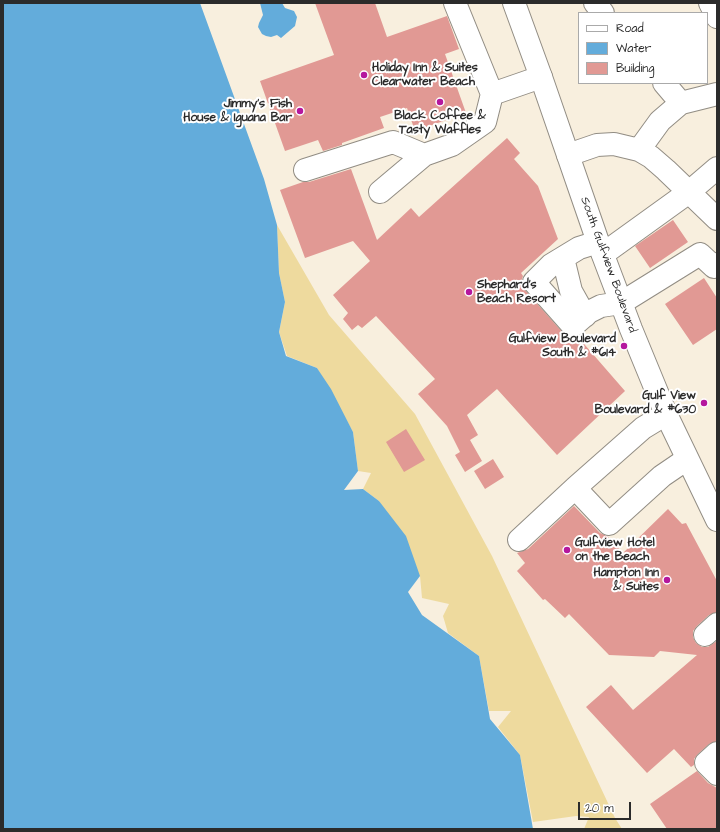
<!DOCTYPE html>
<html>
<head>
<meta charset="utf-8">
<style>
  body { margin:0 }
  #map { position:relative; width:720px; height:832px; overflow:hidden; background:#f8efde; font-family:"Architects Daughter",sans-serif }
  canvas { display:block }
  .frame { position:absolute; inset:0; border:4px solid #2b2b2b; pointer-events:none }
  .legend { position:absolute; left:578px; top:12px; width:130px; height:72px; box-sizing:border-box; background:#fff; border:1px solid #aaa; margin:0; padding:5px 7px; list-style:none; font-size:12px; color:#2b2b2b }
  .legend li { display:flex; align-items:center; gap:8px; height:20px }
  .legend b { width:20px; border:1px solid #aaa }
  .scale { position:absolute; left:578px; top:802px; width:53px; height:18px; box-sizing:border-box; border:2px solid #2b2b2b; border-top:0; padding-left:5px; font-size:12px; line-height:14px; white-space:nowrap; color:#2b2b2b; -webkit-text-stroke:3px #fff; paint-order:stroke }
</style>
</head>
<body>
<div id="map">
<canvas width="720" height="832"></canvas>
<div class="frame"></div>
<ul class="legend">
<li><b style="height:5px;background:#fff"></b>Road</li>
<li><b style="height:11px;background:#63acdb"></b>Water</li>
<li><b style="height:11px;background:#e19994"></b>Building</li>
</ul>
<div class="scale">20 m</div>
</div>
<script>
const c = document.querySelector('canvas').getContext('2d');
c.lineJoin = 'round';
function fillPath(path, color) { c.fillStyle = color; c.fill(path, 'evenodd'); }
const poly = rows => new Path2D(rows.map(r => 'M' + r).join(''));
function stroke(path, color, width, dash) { c.strokeStyle = color; c.lineWidth = width; c.lineCap = dash ? 'butt' : 'round'; c.setLineDash(dash || []); c.stroke(path); }
function label(font, color, halo, rows, align = 'center') {
  c.font = font + ' "Architects Daughter",sans-serif'; c.lineWidth = 4; c.setLineDash([]); c.textBaseline = 'middle'; c.strokeStyle = halo; c.fillStyle = color; for (const [text, x, y, turn = 0] of rows) {
    c.save(); c.translate(x, y); c.rotate((+turn || 0) * Math.PI / 180); c.textAlign = isNaN(turn) ? turn : align; if (halo) c.strokeText(text, 0, 0); c.fillText(text, 0, 0); c.restore();
  }
}
const sand = poly([
  [277,225,329,315,415,414,492,556,615,818,622,829,584,829,589,817,576,816,533,822,520,755,498,727,511,711,489,711,479,656,448,633,443,616,449,604,422,598,420,576,379,501,363,489,371,473,358,471,353,432,317,368,287,356,279,332,285,302,279,273]
]);
const water = poly([
  [3,3,200,3,264,179,277,225,279,273,285,302,279,332,286,356,317,368,331,389,353,432,358,471,344,490,363,489,379,501,406,536,420,576,408,592,422,615,479,656,490,719,520,755,533,829,3,829],
  [260,3,282,3,285,8,294,11,297,17,295,26,281,38,277,35,271,37,266,36,262,34,258,27,259,23,263,15]
]);
const building = poly([
  [315,3,375,3,387,37,447,16,459,49,445,54,466,113,415,131,407,108,380,117,384,128,342,143,342,145,323,151,318,140,285,151,260,81,334,55],
  [507,138,520,153,514,159,538,186,558,239,521,273,523,276,522,279,522,285,525,290,564,334,569,338,578,337,625,391,557,455,497,389,467,415,478,435,470,440,482,461,465,472,455,455,460,452,447,426,418,394,435,379,376,316,362,328,358,325,352,330,343,319,348,313,333,295,370,261,353,241,305,258,280,190,303,182,309,182,351,169,377,240,411,208,419,217],
  [673,220,688,242,650,268,635,246],
  [704,278,717,298,717,329,693,345,665,304],
  [406,429,425,460,404,472,386,442],
  [493,459,504,477,485,489,474,471],
  [574,506,600,533,607,536,623,553,668,509,682,524,686,523,717,581,717,612,709,615,697,626,693,631,693,637,696,643,702,647,708,647,717,641,717,741,709,744,698,754,694,759,694,765,691,767,674,749,647,773,586,707,611,685,633,710,697,655,660,651,654,657,609,655,569,614,565,618,545,599,543,600,517,571,525,563,517,553,528,549],
  [697,771,708,783,717,788,717,829,667,829,650,804]
]);
const minor = poly([
  [595,3,603,13],
  [710,3,717,17],
  [664,83,681,103],
  [492,94,541,77],
  [639,150,660,121,681,103,717,94],
  [568,155,597,145,614,144,639,150,651,157,666,170,717,219],
  [305,170,393,142,424,155],
  [380,192,424,155,452,145,485,122,492,94,455,3],
  [598,242,579,248,551,265,534,282,573,326,589,312,601,306,621,303,700,254,714,267,717,264],
  [603,254,689,192,717,168],
  [563,258,571,291,585,316],
  [666,414,643,428,575,488,609,524,662,476,687,459],
  [519,540,575,488],
  [705,635,717,624],
  [717,753,706,763,717,774]
]);
const major = poly([
  [514,3,541,77,598,242,631,329,666,414,717,520]
]);
const markers = [
  [364,75,4,"#b5179e"],
  [440,102,4,"#b5179e"],
  [300,111,4,"#b5179e"],
  [469,292,4,"#b5179e"],
  [624,346,4,"#b5179e"],
  [704,403,4,"#b5179e"],
  [567,550,4,"#b5179e"],
  [667,580,4,"#b5179e"]
];
const poiNames = [
  ["Holiday Inn & Suites",372,68,"left"],
  ["Clearwater Beach",372,82,"left"],
  ["Jimmy's Fish",292,104],
  ["House & Iguana Bar",292,118],
  ["Black Coffee &",440,116,"center"],
  ["Tasty Waffles",440,130,"center"],
  ["Shephard's",477,285,"left"],
  ["Beach Resort",477,299,"left"],
  ["Gulfview Boulevard",616,339],
  ["South & #614",616,353],
  ["Gulf View",696,396],
  ["Boulevard & #630",696,410],
  ["Gulfview Hotel",575,543,"left"],
  ["on the Beach",575,557,"left"],
  ["Hampton Inn",659,573],
  ["& Suites",659,587]
];
const streetNames = [
  ["South Gulfview Boulevard",608,265,70]
];
fillPath(sand, '#eeda9e');
fillPath(water, '#63acdb');
fillPath(building, '#e19994');
stroke(minor, '#928d84', 24);
stroke(major, '#928d84', 24);
stroke(minor, '#fff', 22);
stroke(major, '#fff', 22);
for (const [x, y, r, color] of markers) { const dot = new Path2D(); dot.arc(x, y, r, 0, 2 * Math.PI); c.fillStyle = color; c.fill(dot); stroke(dot, '#fff', 1.5); }
label('bold 12px', '#2b2b2b', '#fff', poiNames, 'right');
label('12px', '#2b2b2b', '#fff', streetNames);
</script>
</body>
</html>
